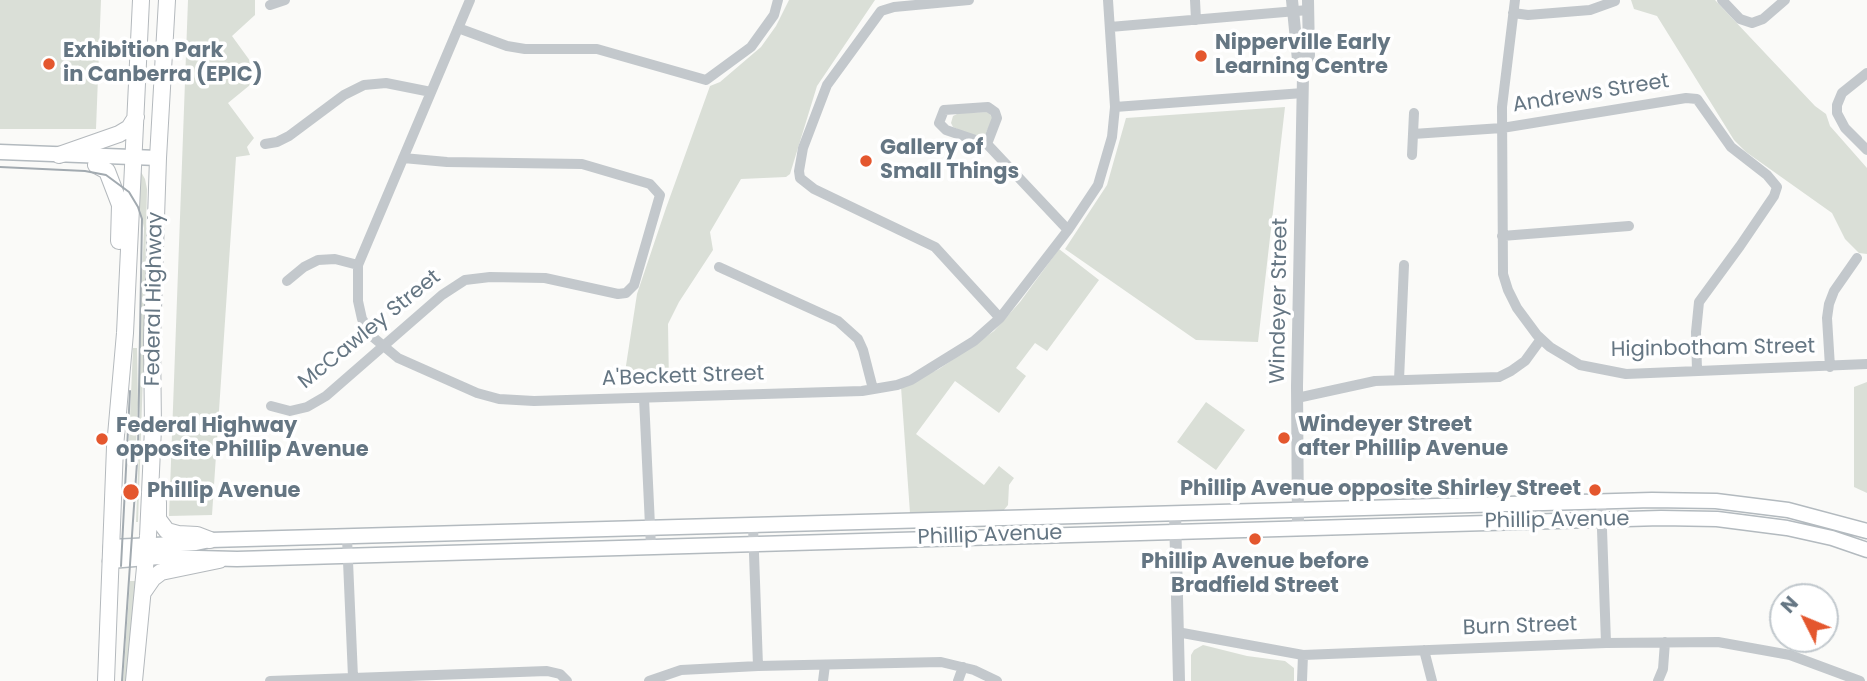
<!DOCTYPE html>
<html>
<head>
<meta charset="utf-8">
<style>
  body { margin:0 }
  #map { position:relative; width:1867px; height:681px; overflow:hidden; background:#fafaf8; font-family:Poppins,sans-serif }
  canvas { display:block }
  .north { position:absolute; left:1769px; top:583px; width:70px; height:70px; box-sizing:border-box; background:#fff; border:2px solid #c1c8cd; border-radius:50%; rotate:313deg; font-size:19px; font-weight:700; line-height:28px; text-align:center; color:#657683 }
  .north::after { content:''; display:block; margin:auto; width:24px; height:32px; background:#e4572e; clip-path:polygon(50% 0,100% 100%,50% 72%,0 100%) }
</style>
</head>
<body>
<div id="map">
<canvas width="1867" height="681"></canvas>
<div class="north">N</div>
</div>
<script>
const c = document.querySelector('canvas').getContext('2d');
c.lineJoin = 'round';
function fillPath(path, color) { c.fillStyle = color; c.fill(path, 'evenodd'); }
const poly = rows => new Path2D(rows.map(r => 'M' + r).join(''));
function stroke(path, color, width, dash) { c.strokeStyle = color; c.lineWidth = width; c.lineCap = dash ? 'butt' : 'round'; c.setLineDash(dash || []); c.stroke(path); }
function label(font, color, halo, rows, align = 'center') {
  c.font = font + ' Poppins,sans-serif'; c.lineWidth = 7; c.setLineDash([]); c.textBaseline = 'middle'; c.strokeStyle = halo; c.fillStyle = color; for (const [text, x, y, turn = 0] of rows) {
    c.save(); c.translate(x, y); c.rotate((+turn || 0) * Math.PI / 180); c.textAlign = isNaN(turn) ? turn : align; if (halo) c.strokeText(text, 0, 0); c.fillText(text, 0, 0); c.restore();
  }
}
const green = poly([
  [0,0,101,0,96,129,0,129],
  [188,0,255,0,255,15,232,36,261,76,228,103,254,138,247,147,250,155,236,157,212,515,169,516],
  [789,0,875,0,817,86,790,174,786,177,741,179,710,232,713,250,679,302,668,324,669,384,623,385,637,294,666,208,710,86,720,82,761,47,776,26],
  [1631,0,1715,0,1815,106,1826,114,1830,126,1867,168,1867,254,1859,253,1845,239,1832,213,1746,152,1734,140,1657,16,1634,9],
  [1285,107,1258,342,1196,340,1065,249,1107,185,1126,118],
  [988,112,993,118,985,135,979,139,953,127,951,123,953,116,959,113],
  [141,172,145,179,147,189,145,274,147,358,143,375,138,522,136,522,140,421,140,331,144,228,139,205],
  [1059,249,1099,280,1047,351,1035,343,1016,368,1026,376,999,413,955,381,916,434,984,485,999,466,1014,478,1009,485,1008,505,1003,511,910,513,901,387,939,369,994,331,1020,302],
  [133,348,137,348,138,404,135,464,128,464],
  [1867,382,1867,493,1854,487,1854,387],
  [1206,402,1245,430,1216,470,1177,442],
  [130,581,135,581,137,590,128,681,123,681],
  [1203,645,1247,656,1285,661,1294,668,1294,681,1191,681,1191,655,1194,650]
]);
const minor = poly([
  [470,0,358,265,358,301,362,319,374,338,398,358,477,393,499,399,534,401,862,391,897,385,911,380,974,341,1000,318,1068,230,1098,185,1112,137,1115,107,1108,0],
  [969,0,894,7,881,11,827,85,803,148,799,171,800,178,814,189,935,247,1000,318],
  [1195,0,1196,20],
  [1515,0,1502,107,1503,274,1508,290,1517,308,1537,335,1550,347,1580,365,1626,374,1867,364],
  [1722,0,1740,19,1752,23,1763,19,1785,0],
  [270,5,285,0],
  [1513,13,1528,15,1590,10,1615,1],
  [1110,27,1308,10],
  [458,28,507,46,525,49,597,49,706,80,751,47,774,15,778,0],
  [1867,73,1842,93,1837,105,1837,113,1845,128,1867,150],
  [1115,107,1303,93],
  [1413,134,1502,128,1686,98,1697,99,1731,147,1767,175,1777,187,1774,196,1740,246,1699,302,1696,332,1697,371],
  [265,144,277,142,289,136,344,95,364,85,386,83,431,92],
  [987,144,997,118,995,112,988,107,944,110,939,123,946,130,987,144,1068,230],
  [1412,155,1414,113],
  [1502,236,1629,226],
  [719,267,838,321,858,339,863,350,873,389],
  [287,281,304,267,318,260,335,259,358,265],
  [1830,367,1827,318,1829,304,1834,291,1857,258],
  [1399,380,1404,265],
  [644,398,651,547],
  [1297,398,1375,381,1499,377,1511,371,1525,361,1541,339],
  [271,406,290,411,307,407,326,396,442,295,465,280,490,277,545,278,618,294,626,293,634,285,660,195,650,184,582,164,447,162,403,158],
  [1601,501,1606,643],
  [753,526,758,666],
  [347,538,353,677],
  [1177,632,1303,655,1606,643,1718,642,1790,655,1860,681],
  [1424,650,1432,681],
  [270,681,547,671,560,674,567,681],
  [649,681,681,670,758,666,941,662,974,670,997,681],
  [823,681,825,665],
  [958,681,963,667],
  [1302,681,1303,655],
  [1658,681,1663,669,1665,642]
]);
const tertiary = poly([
  [1292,0,1298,60,1303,75],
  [1175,513,1179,681],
  [1298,528,1297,386,1303,76,1309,55,1308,0]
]);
const secondary = poly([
  [0,152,158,158],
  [111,547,196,543,210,540,1652,500,1716,501,1788,510,1867,531],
  [110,561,159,557,237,559,1661,518,1717,519,1787,528,1832,538,1867,550]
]);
const trunk = poly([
  [59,155,119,134,129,128,136,117],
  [96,165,107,171,120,205,119,241],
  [158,502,158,519,167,531,178,534,197,535,210,540],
  [144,591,153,578,161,572,219,560],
  [106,681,115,447,125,333,141,0],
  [134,681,148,536,153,428,152,339,158,158,167,0]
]);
const tram = poly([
  [0,167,85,171,106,175,129,192,138,207,142,219,138,448,122,681],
  [121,566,130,391]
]);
const markers = [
  [1201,56,7,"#e4572e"],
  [49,64,7,"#e4572e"],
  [866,161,7,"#e4572e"],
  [1284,438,7,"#e4572e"],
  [102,439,7,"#e4572e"],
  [1595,490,7,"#e4572e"],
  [131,492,9,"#e4572e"],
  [1255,539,7,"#e4572e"]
];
const poiNames = [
  ["Nipperville Early",1215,44],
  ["Learning Centre",1215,68],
  ["Exhibition Park",63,52],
  ["in Canberra (EPIC)",63,76],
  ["Gallery of",880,149],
  ["Small Things",880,173],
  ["Windeyer Street",1298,426],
  ["after Phillip Avenue",1298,450],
  ["Federal Highway",116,427],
  ["opposite Phillip Avenue",116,451],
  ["Phillip Avenue opposite Shirley Street",1581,490,"right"],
  ["Phillip Avenue",147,492],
  ["Phillip Avenue before",1255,563,"center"],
  ["Bradfield Street",1255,587,"center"]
];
const streetNames = [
  ["Andrews Street",1591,94,-9],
  ["Federal Highway",155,299,-89],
  ["Windeyer Street",1280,301,-89],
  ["McCawley Street",370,330,-39],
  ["Higinbotham Street",1713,349,-1],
  ["A'Beckett Street",683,377,-2],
  ["Phillip Avenue",1557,521,-1],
  ["Phillip Avenue",990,536,-2],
  ["Burn Street",1520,627,-2]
];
fillPath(green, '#dadfd7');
stroke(secondary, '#b3babf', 17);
stroke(trunk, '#b4b9bd', 18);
stroke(minor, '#c3c8cc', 10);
stroke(tertiary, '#c3c8cc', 12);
stroke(secondary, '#fff', 14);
stroke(trunk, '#fff', 16);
stroke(tram, '#a2aab0', 2);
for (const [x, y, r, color] of markers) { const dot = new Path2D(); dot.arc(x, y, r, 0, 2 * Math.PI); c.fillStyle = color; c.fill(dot); stroke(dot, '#fff', 2.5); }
label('bold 21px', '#657683', '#fff', poiNames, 'left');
label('21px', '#657683', '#fff', streetNames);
</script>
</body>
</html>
